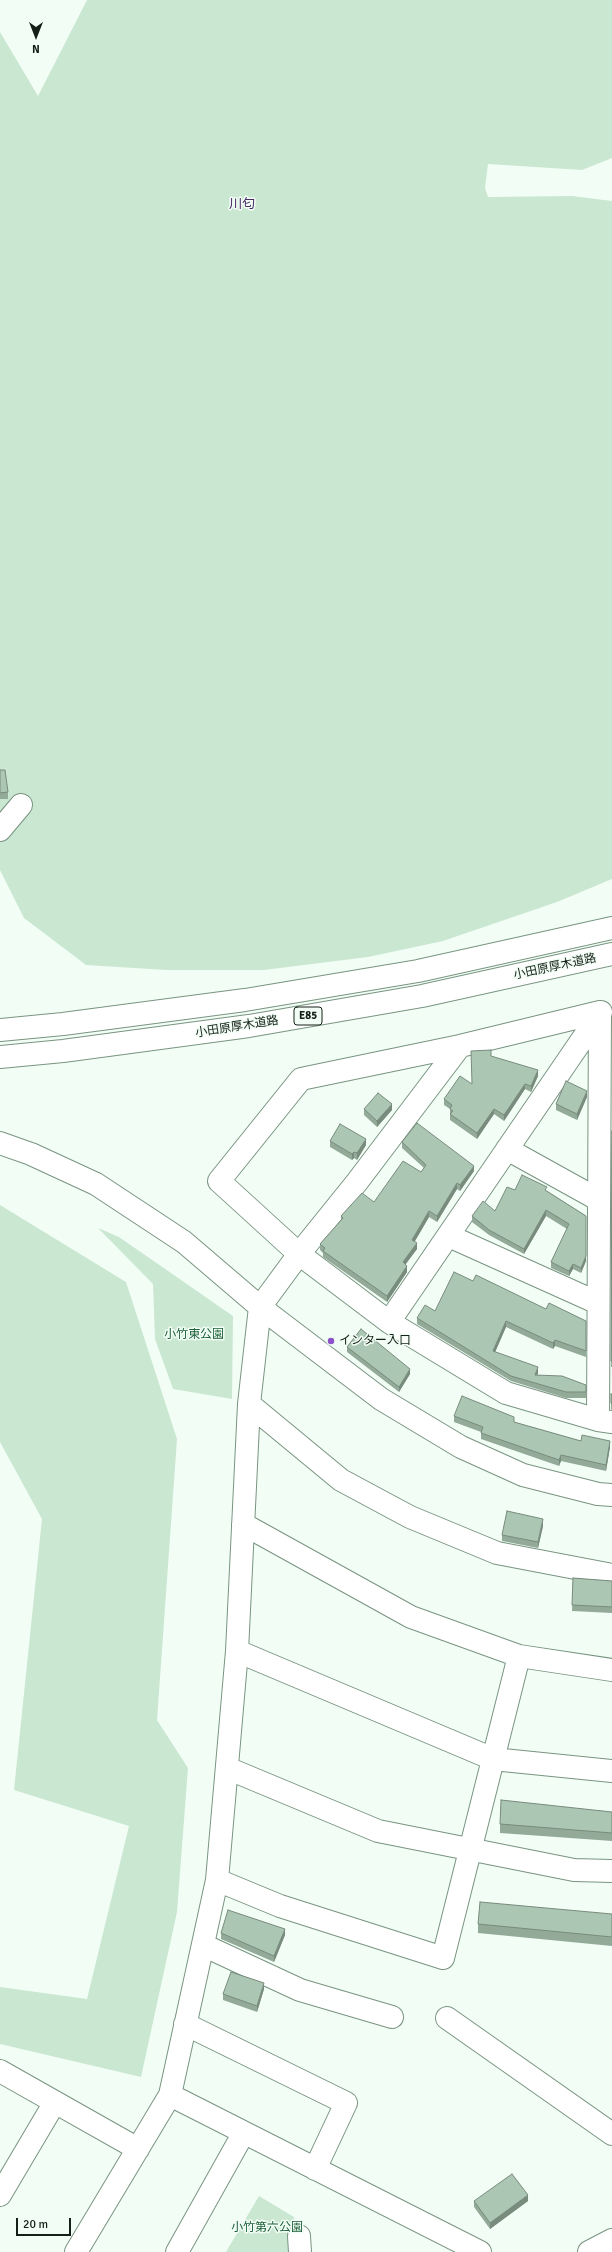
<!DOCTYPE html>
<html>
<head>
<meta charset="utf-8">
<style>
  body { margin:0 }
  #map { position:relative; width:612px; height:2252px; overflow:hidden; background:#f2fef5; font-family:Signika,sans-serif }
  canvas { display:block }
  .north { position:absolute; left:16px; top:16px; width:40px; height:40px; -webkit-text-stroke:3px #f2fef5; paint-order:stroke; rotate:180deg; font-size:11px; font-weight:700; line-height:16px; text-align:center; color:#141f17 }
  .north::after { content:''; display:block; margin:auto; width:14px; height:18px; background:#141f17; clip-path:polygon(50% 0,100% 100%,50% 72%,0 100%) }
  .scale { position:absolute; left:16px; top:2218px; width:55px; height:18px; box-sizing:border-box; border:2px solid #141f17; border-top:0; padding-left:5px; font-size:12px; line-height:14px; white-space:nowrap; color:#141f17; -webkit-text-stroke:3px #f2fef5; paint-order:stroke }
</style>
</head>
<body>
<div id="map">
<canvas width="612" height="2252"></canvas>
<div class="north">N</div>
<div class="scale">20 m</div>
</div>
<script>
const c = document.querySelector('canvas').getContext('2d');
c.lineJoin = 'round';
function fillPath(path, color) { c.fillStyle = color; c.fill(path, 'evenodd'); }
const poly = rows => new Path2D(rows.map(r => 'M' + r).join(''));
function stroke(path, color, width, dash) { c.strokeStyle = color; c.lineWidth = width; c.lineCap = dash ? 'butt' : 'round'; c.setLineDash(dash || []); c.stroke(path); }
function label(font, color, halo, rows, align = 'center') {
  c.font = font + ' Signika,"Noto Sans JP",sans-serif'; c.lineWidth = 3; c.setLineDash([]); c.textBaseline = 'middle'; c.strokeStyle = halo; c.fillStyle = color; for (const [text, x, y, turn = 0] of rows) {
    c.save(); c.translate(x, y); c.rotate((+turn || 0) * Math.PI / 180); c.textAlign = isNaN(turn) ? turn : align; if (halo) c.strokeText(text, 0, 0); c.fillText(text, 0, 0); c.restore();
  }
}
const green = poly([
  [87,0,612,0,612,158,582,170,488,164,485,188,488,197,572,196,612,201,612,879,557,902,443,941,368,957,264,970,166,970,86,965,24,918,0,870,0,32,38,96],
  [0,1205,126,1282,177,1439,157,1720,188,1768,177,1912,141,2077,0,2044,0,1987,87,1999,129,1826,14,1790,42,1519,0,1442],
  [98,1228,119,1237,233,1316,232,1399,173,1389,155,1339,153,1284],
  [259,2196,294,2217,294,2252,226,2252]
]);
const minor = poly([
  [0,830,21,805],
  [460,1046,357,1182,299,1254,219,1181,301,1079,460,1046,600,1012,598,1420],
  [0,1143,31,1154,96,1184,184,1242,260,1307,381,1399,461,1447,523,1475,598,1494,612,1495],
  [507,1149,599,1200],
  [449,1236,598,1303],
  [389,1322,601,1012],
  [249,1404,341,1480,410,1517,497,1553,612,1575],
  [243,1524,411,1617,519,1656,612,1670],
  [237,1651,493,1759,612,1771],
  [227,1768,378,1831,574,1870,612,1871],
  [217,1880,280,1906,443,1958,519,1656],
  [203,1945,300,1990,392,2017],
  [447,2018,612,2134],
  [185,2024,346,2103,315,2169],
  [0,2071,138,2149],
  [170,2095,480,2252],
  [0,2195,55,2102],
  [299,2236,300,2252],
  [76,2252,170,2095,217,1880,237,1651,249,1404,260,1307,299,1254,389,1322,506,1393,598,1420,612,1422],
  [177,2252,243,2134],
  [589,2252,612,2240]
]);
const highway = poly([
  [0,1030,63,1024,245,1000,418,971,612,928],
  [0,1057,63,1051,249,1026,422,996,612,954]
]);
const wall = poly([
  [0,770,8,792,8,799,0,799],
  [491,1056,538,1076,531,1092,525,1089,504,1121,494,1114,477,1139,450,1120,450,1109,444,1105,444,1099,472,1084],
  [587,1097,577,1120,556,1110,556,1104],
  [364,1109,392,1110,377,1127,364,1115],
  [612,1131,612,1367,611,1367],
  [330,1141,366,1145,357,1160,354,1158,352,1160,330,1147],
  [402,1142,474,1171,460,1191,457,1189,437,1222,429,1217,415,1241,417,1249,405,1264,407,1272,387,1302,323,1257,323,1253,320,1250,320,1244,341,1220,341,1216,374,1202,421,1172,424,1168,402,1148],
  [515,1190,547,1191,586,1216,586,1261,581,1273,573,1269,569,1276,551,1268,551,1262,567,1229,546,1216,524,1254,489,1235,472,1222,472,1216,495,1211],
  [473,1281,546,1309,586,1321,586,1357,555,1346,553,1349,506,1327,495,1352,538,1373,537,1375,586,1385,586,1398,566,1398,511,1381,417,1324,417,1318,435,1311],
  [347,1347,410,1374,399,1392,347,1352],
  [611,1394,612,1394,612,1410,611,1409],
  [454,1416,514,1422,581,1441,610,1447,606,1471,561,1461,559,1466,481,1439,481,1432,454,1422],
  [543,1526,538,1548,502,1541,502,1535],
  [573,1578,612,1581,612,1613,572,1611],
  [612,1812,612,1841,500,1833,500,1824],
  [612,1914,612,1946,478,1933,478,1924],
  [221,1933,285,1935,274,1962,221,1939],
  [264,1989,257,2012,223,2000,223,1994],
  [474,2201,528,2201,490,2229,474,2207]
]);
const shadedWall = poly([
  [538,1070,538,1076,531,1092,531,1086],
  [525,1084,525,1089,504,1121,504,1115],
  [587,1091,587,1097,577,1120,577,1114],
  [392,1104,392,1110,377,1127,377,1121],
  [494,1109,494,1114,477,1139,477,1133],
  [366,1139,366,1145,357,1160,357,1153],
  [354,1152,354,1158,352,1160,352,1154],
  [474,1166,474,1171,460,1191,460,1185],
  [457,1183,457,1189,437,1222,437,1216],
  [546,1210,546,1216,524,1254,524,1249],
  [429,1211,429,1217,412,1246,412,1240],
  [586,1216,586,1261,581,1273,581,1268],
  [417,1243,417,1249,403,1268,403,1262],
  [573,1264,573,1269,569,1276,569,1271],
  [407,1266,407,1272,387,1302,387,1296],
  [506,1321,506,1327,493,1357,493,1351],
  [555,1340,555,1346,553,1349,553,1343],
  [538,1367,538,1373,535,1381,535,1375],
  [410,1369,410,1374,399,1392,399,1387],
  [610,1441,610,1447,606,1471,606,1465],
  [561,1455,561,1461,559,1466,559,1460],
  [543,1519,543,1526,538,1548,538,1542],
  [285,1929,285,1935,274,1962,274,1956],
  [264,1983,264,1989,257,2012,257,2006],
  [528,2195,528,2201,490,2229,490,2223]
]);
const building = poly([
  [0,770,5,770,8,792,0,793,0,770],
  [491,1050,491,1056,538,1070,531,1086,525,1084,504,1115,494,1109,477,1133,450,1114,453,1111,450,1109,452,1105,444,1099,460,1076,472,1084,471,1051,491,1050],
  [566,1081,587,1091,577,1114,556,1104,566,1081],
  [378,1093,392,1104,377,1121,364,1109,378,1093],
  [417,1123,474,1166,460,1185,457,1183,437,1216,429,1211,412,1240,417,1243,403,1262,407,1266,387,1296,323,1251,325,1248,320,1244,343,1218,341,1216,362,1193,374,1202,403,1161,421,1172,426,1165,402,1142,417,1123],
  [340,1124,366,1139,357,1153,354,1152,352,1154,330,1141,340,1124],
  [612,1131,612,1361,611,1361,612,1131],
  [522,1175,547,1187,545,1190,586,1216,586,1256,581,1268,573,1264,569,1271,551,1262,569,1224,546,1210,524,1249,489,1230,472,1216,483,1201,495,1211,507,1187,515,1190,522,1175],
  [454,1272,473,1281,476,1275,546,1309,549,1303,586,1321,586,1351,555,1340,553,1343,506,1321,493,1351,538,1367,535,1375,562,1376,586,1385,586,1392,566,1392,511,1376,417,1318,425,1305,435,1311,454,1272],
  [361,1329,410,1369,399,1387,347,1347,361,1329],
  [611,1394,612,1394,612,1404,611,1403,611,1394],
  [462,1396,514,1417,514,1422,581,1441,582,1435,610,1441,606,1465,561,1455,559,1460,481,1433,483,1427,454,1416,462,1396],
  [507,1511,543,1519,538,1542,502,1535,507,1511],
  [573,1578,612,1581,612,1607,572,1605,573,1578],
  [501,1800,612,1812,612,1833,500,1824,501,1800],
  [480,1902,612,1914,612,1937,478,1924,480,1902],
  [228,1910,285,1929,274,1956,221,1933,228,1910],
  [231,1972,264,1983,257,2006,223,1994,231,1972],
  [512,2174,528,2195,490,2223,474,2201,512,2174]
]);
const markers = [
  [331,1341,4,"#8c51c8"]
];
const shields = [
  [308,1016,28]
];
const shieldNames = [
  ["E85",308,1016]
];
const streetNames = [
  ["小田原厚木道路",555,967,-12],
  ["小田原厚木道路",237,1027,-9]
];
const parkNames = [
  ["小竹東公園",194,1335],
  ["小竹第六公園",267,2228]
];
const poiNames = [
  ["インター入口",339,1341]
];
const neighbourhoodNames = [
  ["川匂",242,205]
];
fillPath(green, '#cae7d2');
stroke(minor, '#799481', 24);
stroke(highway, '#799481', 24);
stroke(minor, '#fff', 22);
stroke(highway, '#fff', 22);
fillPath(wall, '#93aa99');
fillPath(shadedWall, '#788b7d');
fillPath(building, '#abc6b2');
stroke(building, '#788b7d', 1);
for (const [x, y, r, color] of markers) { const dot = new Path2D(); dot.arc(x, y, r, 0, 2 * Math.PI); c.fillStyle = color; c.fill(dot); stroke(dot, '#f2fef5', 1.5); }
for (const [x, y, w] of shields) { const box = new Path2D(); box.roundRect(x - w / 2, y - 9, w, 18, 3); c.fillStyle = '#f2fef5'; c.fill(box); stroke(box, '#141f17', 1); }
label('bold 11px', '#141f17', null, shieldNames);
label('12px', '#141f17', '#f2fef5', streetNames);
label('12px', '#1d6039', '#f2fef5', parkNames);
label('12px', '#141f17', '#f2fef5', poiNames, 'left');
label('13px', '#482c66', '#f2fef5', neighbourhoodNames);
</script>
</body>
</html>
